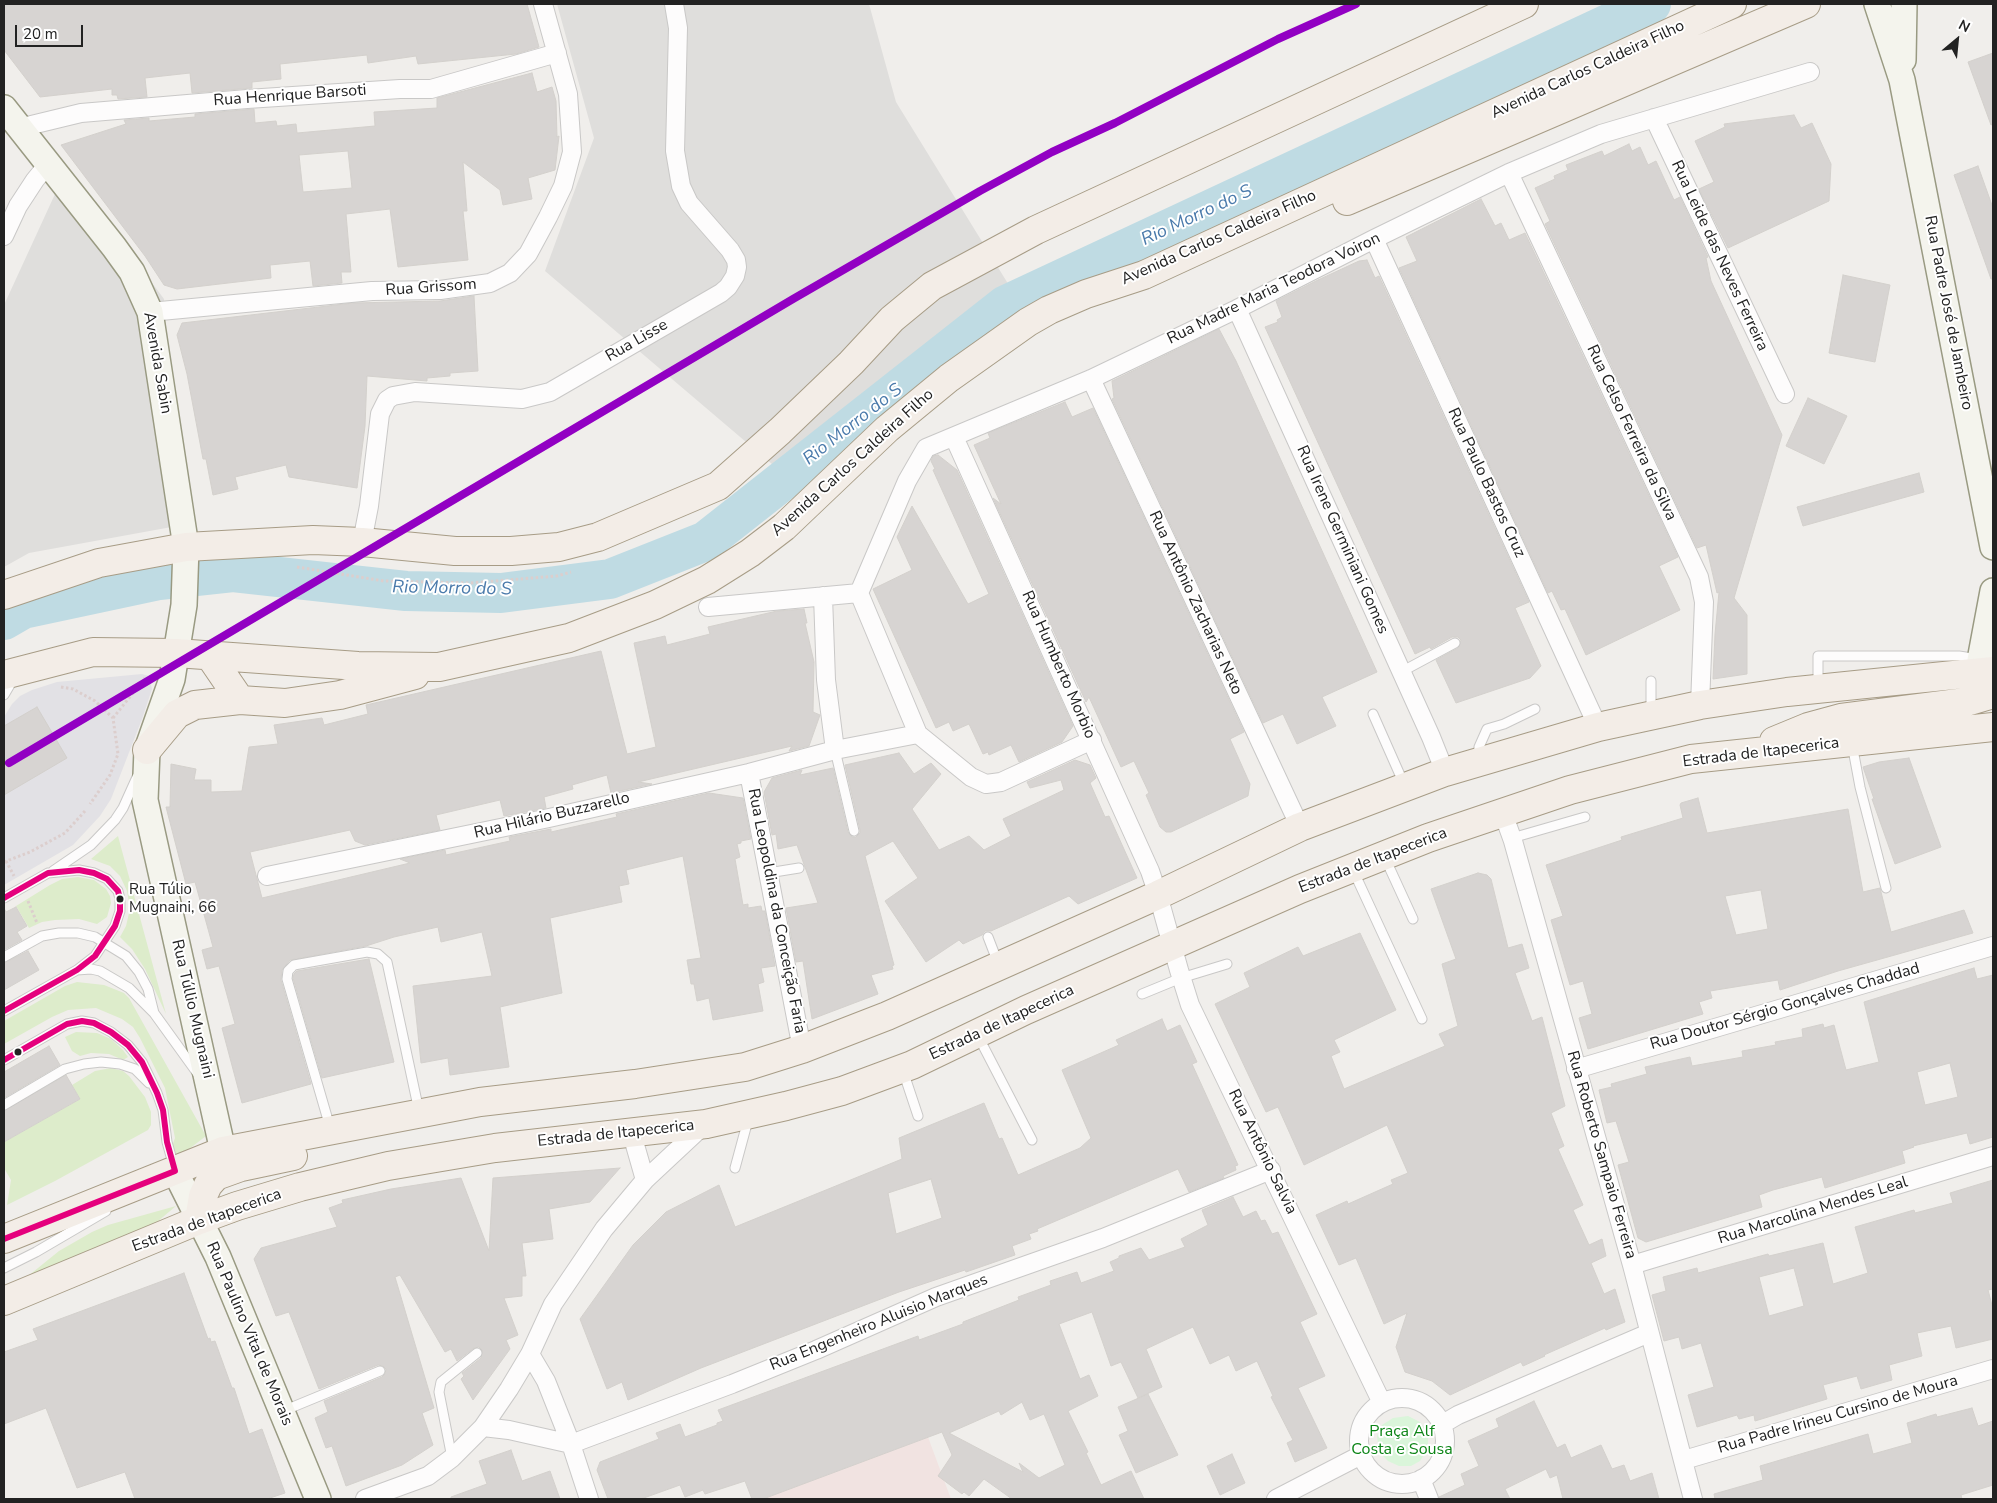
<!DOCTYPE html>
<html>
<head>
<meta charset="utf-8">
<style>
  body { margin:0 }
  #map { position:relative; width:1997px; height:1503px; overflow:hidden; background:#f0eeeb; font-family:"Nunito Sans",sans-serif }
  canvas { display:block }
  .frame { position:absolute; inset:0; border:5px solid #222; pointer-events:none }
  .north { position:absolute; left:1932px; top:15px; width:50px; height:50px; -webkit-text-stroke:4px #fff; paint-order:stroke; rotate:28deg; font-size:14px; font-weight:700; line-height:20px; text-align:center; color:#222 }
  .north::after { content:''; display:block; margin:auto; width:18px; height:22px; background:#222; clip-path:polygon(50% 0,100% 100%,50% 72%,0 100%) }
  .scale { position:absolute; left:15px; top:25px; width:68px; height:22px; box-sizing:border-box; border:2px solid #222; border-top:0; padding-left:6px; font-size:15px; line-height:18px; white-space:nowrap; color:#222; -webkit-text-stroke:4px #fff; paint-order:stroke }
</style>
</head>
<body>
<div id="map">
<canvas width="1997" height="1503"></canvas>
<div class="frame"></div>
<div class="north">N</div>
<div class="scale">20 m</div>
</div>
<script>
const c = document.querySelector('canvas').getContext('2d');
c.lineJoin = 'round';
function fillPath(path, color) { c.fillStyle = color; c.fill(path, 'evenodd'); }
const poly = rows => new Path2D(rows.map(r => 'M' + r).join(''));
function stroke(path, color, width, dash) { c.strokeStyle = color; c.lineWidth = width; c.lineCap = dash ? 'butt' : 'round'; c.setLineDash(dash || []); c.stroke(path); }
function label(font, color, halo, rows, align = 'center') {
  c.font = font + ' "Nunito Sans",sans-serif'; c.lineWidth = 4; c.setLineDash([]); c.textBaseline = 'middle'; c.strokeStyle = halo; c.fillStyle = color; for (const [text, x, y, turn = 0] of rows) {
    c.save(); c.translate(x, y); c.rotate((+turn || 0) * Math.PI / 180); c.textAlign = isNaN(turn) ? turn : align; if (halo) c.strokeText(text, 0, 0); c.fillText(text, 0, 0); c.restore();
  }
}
const residential = poly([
  [557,4,869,4,896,102,1023,308,806,493,545,271,594,138],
  [67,168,164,299,177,526,29,553,4,567,4,305]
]);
const commercial = poly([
  [928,1437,951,1499,762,1499]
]);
const grass = poly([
  [118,836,166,1014,145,969,132,949,120,937,126,926,130,909,127,891,120,876,110,866,91,859],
  [78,877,94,880,106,889,110,896,111,903,107,917,97,924,79,919,55,920,42,922,29,928,16,906,50,885,62,879],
  [77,982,104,985,124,993,129,998,206,1136,168,1165,169,1154,175,1138,165,1088,140,1038,133,1027,122,1019,96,1008,68,1010,52,1017,4,1044,4,1021,65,986],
  [76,1032,97,1033,111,1039,123,1050,128,1057,123,1060,109,1054,91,1053,80,1056,72,1051,65,1037],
  [111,1068,123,1071,129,1076,145,1097,151,1112,151,1125,148,1130,55,1181,7,1205,11,1180,4,1168,4,1142,80,1099,72,1085,95,1071],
  [176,1206,144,1233,17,1285,59,1251,92,1232,108,1225]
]);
const park = poly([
  [1408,1416,1420,1422,1428,1432,1428,1448,1420,1461,1411,1466,1399,1466,1388,1461,1379,1452,1377,1436,1382,1425,1393,1418]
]);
const plaza = poly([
  [142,674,149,676,152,689,142,719,111,799,100,816,73,845,4,885,4,717,12,704,20,696,32,690,57,682]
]);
const river = poly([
  [4,620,23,609,159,580,233,572,406,591,501,593,610,579,706,541,1006,305,1651,4]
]);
const building = poly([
  [4,4,527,4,539,47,516,54,418,64,416,56,368,63,367,55,280,64,281,79,252,82,252,88,192,93,190,73,145,78,147,97,118,99,117,95,112,95,112,89,40,97,4,50,4,4],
  [1993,53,1993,124,1991,125,1968,62,1993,53],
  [532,73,537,92,552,87,556,101,557,137,559,136,555,170,528,178,532,199,503,205,500,190,463,162,467,211,463,211,468,260,398,267,390,209,346,214,351,272,341,272,342,283,313,286,310,261,270,265,271,278,177,289,164,285,145,256,61,145,126,124,124,120,149,118,149,121,195,117,195,114,254,109,255,123,276,121,277,126,296,124,297,133,375,126,374,112,437,108,437,98,532,73],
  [348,151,352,188,303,192,299,155,348,151],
  [1794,115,1801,128,1812,123,1831,164,1829,201,1728,248,1699,189,1714,182,1695,141,1725,127,1724,124,1794,115],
  [1629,144,1632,151,1640,147,1648,165,1656,161,1674,200,1680,197,1708,257,1706,258,1711,281,1782,435,1734,598,1747,615,1747,674,1713,679,1715,634,1719,592,1717,593,1706,545,1697,548,1545,224,1550,221,1535,188,1555,179,1554,176,1568,170,1566,165,1602,151,1604,156,1629,144],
  [1978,166,1993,208,1993,279,1991,279,1954,175,1978,166],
  [1481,199,1495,226,1501,223,1509,240,1525,233,1678,557,1659,566,1680,610,1586,655,1565,609,1561,610,1552,591,1548,593,1399,268,1417,261,1406,237,1481,199],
  [1367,260,1375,278,1379,276,1529,602,1515,608,1541,666,1530,678,1456,703,1436,660,1458,648,1461,640,1458,637,1452,637,1431,649,1430,647,1415,654,1265,327,1278,322,1277,320,1282,317,1276,301,1318,280,1359,261,1367,260],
  [1843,275,1890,285,1875,362,1829,353,1843,275],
  [474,296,478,371,450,373,450,376,427,378,427,381,367,376,365,426,357,488,289,477,286,465,235,477,238,489,213,495,206,459,203,459,187,374,177,335,182,323,353,303,440,301,474,296],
  [1219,329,1236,361,1377,672,1322,697,1336,726,1297,744,1283,714,1263,723,1112,399,1114,398,1112,381,1219,329],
  [1808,398,1847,416,1824,464,1786,446,1808,398],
  [1065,402,1072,417,1093,408,1244,732,1230,739,1250,784,1248,796,1171,832,1166,832,1160,827,1146,795,1149,793,1134,761,1121,767,1089,697,1086,702,993,498,1001,504,974,445,990,438,988,433,1065,402],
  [938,455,957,470,1073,726,1062,742,1019,762,1011,745,989,755,988,752,983,754,969,724,953,731,949,722,936,728,873,589,912,570,897,537,912,506,968,604,989,594,933,470,935,469,931,461,933,456,938,455],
  [1919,473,1924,492,1803,526,1797,507,1919,473],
  [804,609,807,623,805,623,814,662,813,712,820,715,809,746,789,751,792,746,638,782,652,784,611,793,607,775,572,785,573,789,544,797,546,808,504,816,500,800,436,815,440,830,365,845,355,841,350,830,250,852,262,898,410,863,400,859,445,850,446,855,510,841,509,837,551,829,551,832,617,817,616,814,709,793,743,798,751,839,741,841,741,843,737,844,740,857,735,859,743,905,748,904,748,908,761,906,762,911,765,911,775,966,761,968,764,982,758,984,763,1011,713,1020,709,998,697,1001,694,984,691,984,687,960,701,958,683,856,626,870,629,884,619,886,622,902,550,918,562,993,500,1007,509,1067,450,1075,448,1058,421,1063,413,986,492,976,482,932,441,942,438,927,394,937,366,946,290,960,282,970,281,980,311,1084,242,1103,222,1028,235,1024,219,966,207,969,202,950,213,947,195,882,186,884,166,807,170,807,171,764,196,769,194,780,211,780,211,792,242,791,249,747,278,744,274,725,322,718,324,725,368,714,366,705,601,651,627,754,656,747,634,643,665,636,667,645,710,634,708,627,777,611,804,609],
  [37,707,67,758,4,795,4,726,37,707],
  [899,753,914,774,931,763,941,774,912,809,939,850,969,836,984,850,1011,836,1003,819,1064,790,1061,780,1030,788,1027,782,1075,760,1090,765,1096,778,1090,783,1105,817,1109,816,1137,878,1078,904,1069,896,991,931,985,931,982,935,963,944,959,940,926,962,885,901,918,878,893,841,865,856,894,965,892,966,893,969,871,975,878,994,812,1019,803,961,796,962,786,908,818,903,797,845,778,849,776,834,772,835,764,792,772,778,802,770,800,775,833,768,848,832,852,837,856,837,860,833,860,830,845,765,899,753],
  [1909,758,1941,847,1895,864,1872,799,1874,799,1863,767,1879,762,1909,758],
  [1698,798,1707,833,1848,809,1863,892,1880,888,1891,932,1964,910,1973,933,1838,971,1780,990,1778,980,1710,991,1712,998,1699,1002,1703,1014,1588,1049,1579,1018,1592,1014,1583,981,1570,985,1551,920,1563,916,1546,865,1622,840,1621,837,1683,818,1680,805,1681,803,1698,798],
  [1761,890,1768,929,1736,935,1725,896,1761,890],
  [1478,873,1487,875,1491,879,1508,948,1522,944,1529,968,1515,973,1532,1021,1542,1017,1565,1106,1551,1113,1564,1146,1558,1149,1583,1205,1573,1210,1589,1245,1602,1239,1606,1256,1591,1263,1604,1294,1615,1289,1625,1322,1606,1330,1605,1328,1544,1355,1545,1356,1523,1366,1521,1362,1450,1395,1432,1381,1405,1372,1396,1347,1407,1313,1384,1324,1356,1258,1339,1265,1316,1215,1347,1201,1348,1204,1393,1184,1391,1180,1408,1173,1387,1125,1304,1165,1278,1107,1266,1112,1215,1004,1250,987,1244,973,1298,947,1303,956,1360,933,1396,1010,1334,1040,1340,1052,1331,1056,1344,1089,1445,1046,1439,1034,1458,1026,1442,964,1456,959,1431,889,1478,873],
  [16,907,27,926,17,932,22,940,4,950,4,908,6,912,16,907],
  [28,951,39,970,4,990,4,963,28,951],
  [369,959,394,1062,322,1078,293,978,294,974,297,971,369,959],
  [1974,968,1977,979,1993,975,1993,1137,1970,1144,1967,1133,1913,1146,1914,1147,1902,1151,1905,1163,1825,1188,1822,1177,1773,1190,1759,1195,1762,1207,1646,1242,1638,1238,1618,1165,1629,1162,1616,1121,1607,1123,1599,1090,1612,1087,1611,1084,1647,1074,1645,1067,1690,1057,1692,1066,1743,1057,1742,1051,1776,1045,1775,1042,1803,1037,1802,1029,1823,1024,1824,1028,1834,1025,1846,1070,1879,1062,1864,1002,1974,968],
  [1950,1063,1958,1097,1925,1105,1917,1072,1950,1063],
  [1162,1019,1167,1031,1180,1025,1197,1062,1192,1064,1238,1165,1235,1166,1236,1170,1223,1176,1224,1178,1189,1192,1178,1169,1037,1229,1038,1231,1029,1234,1031,1239,1012,1246,1015,1255,966,1272,965,1270,899,1292,701,1368,628,1400,622,1382,607,1389,580,1319,633,1245,666,1212,719,1185,735,1227,902,1159,899,1138,984,1103,999,1139,1002,1138,1018,1175,1080,1148,1091,1138,1062,1070,1119,1045,1116,1040,1162,1019],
  [931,1179,942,1218,896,1234,888,1193,931,1179],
  [49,1046,60,1065,4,1098,4,1072,49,1046],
  [66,1075,80,1099,4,1142,4,1111,66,1075],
  [620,1168,590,1202,549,1209,553,1239,522,1243,526,1276,522,1276,522,1296,504,1298,518,1335,506,1340,510,1349,473,1400,461,1379,464,1376,462,1373,481,1358,482,1350,479,1347,474,1348,457,1361,451,1349,445,1352,400,1275,395,1277,434,1408,422,1413,433,1445,402,1465,346,1486,332,1446,326,1448,315,1418,328,1412,324,1401,382,1377,385,1374,386,1369,383,1366,378,1365,319,1389,289,1312,276,1316,254,1259,261,1248,337,1227,329,1208,343,1203,342,1200,391,1189,461,1178,489,1251,493,1178,620,1168],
  [1993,1180,1993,1289,1988,1290,1993,1309,1993,1339,1956,1348,1951,1326,1917,1333,1922,1356,1889,1365,1892,1380,1861,1389,1857,1376,1823,1385,1827,1399,1755,1421,1754,1415,1739,1419,1737,1415,1697,1427,1688,1395,1714,1387,1701,1343,1682,1349,1679,1337,1664,1341,1652,1295,1666,1291,1663,1277,1697,1268,1698,1273,1768,1254,1769,1256,1823,1243,1833,1284,1868,1273,1855,1227,1914,1210,1915,1213,1953,1203,1950,1193,1993,1180],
  [1794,1268,1804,1306,1769,1316,1759,1277,1794,1268],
  [1233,1197,1243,1217,1256,1211,1261,1221,1265,1220,1272,1234,1278,1232,1317,1314,1300,1322,1325,1376,1298,1388,1327,1448,1295,1462,1287,1443,1293,1440,1271,1397,1273,1396,1257,1361,1236,1371,1229,1355,1210,1364,1193,1327,1146,1349,1162,1387,1138,1398,1121,1362,1111,1366,1092,1312,1059,1324,1080,1379,1089,1375,1098,1396,1068,1411,1088,1452,1086,1453,1101,1485,1131,1471,1144,1499,1012,1499,984,1479,969,1496,964,1492,962,1494,938,1476,952,1455,942,1432,763,1499,752,1499,745,1481,705,1494,703,1490,685,1497,680,1485,641,1499,608,1499,597,1470,600,1462,659,1439,656,1433,680,1424,685,1437,717,1425,717,1423,723,1421,718,1410,918,1336,919,1340,963,1324,963,1322,1019,1300,1018,1297,1051,1285,1050,1281,1077,1272,1081,1283,1114,1271,1110,1262,1119,1258,1119,1256,1141,1248,1149,1260,1185,1247,1181,1239,1208,1225,1202,1210,1233,1197],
  [1022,1402,1030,1420,1044,1414,1065,1465,1039,1478,1019,1463,1023,1472,949,1433,999,1411,1001,1415,1022,1402],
  [184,1273,208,1339,210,1338,211,1342,215,1341,232,1388,234,1388,249,1434,262,1429,285,1493,267,1499,135,1499,125,1472,77,1488,46,1408,4,1424,4,1352,38,1340,33,1329,184,1273],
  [1148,1394,1178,1455,1136,1473,1119,1435,1128,1431,1118,1407,1148,1394],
  [1534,1401,1557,1448,1565,1444,1571,1458,1601,1445,1612,1469,1624,1465,1630,1481,1652,1473,1659,1499,1563,1499,1557,1475,1550,1478,1546,1469,1505,1489,1510,1499,1439,1499,1439,1497,1465,1485,1461,1474,1479,1466,1468,1441,1499,1427,1496,1419,1534,1401],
  [1972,1408,1978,1426,1993,1421,1993,1485,1961,1495,1962,1499,1715,1499,1714,1494,1763,1480,1760,1466,1868,1434,1873,1454,1912,1443,1907,1423,1936,1414,1937,1417,1972,1408],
  [511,1450,522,1481,550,1471,560,1499,451,1499,451,1497,487,1484,479,1461,511,1450],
  [1232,1454,1245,1483,1220,1495,1207,1466,1232,1454]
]);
const path = poly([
  [297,567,384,581,470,583,557,576,571,572],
  [61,687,73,689,95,701,113,718,118,754,110,775,90,804],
  [113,718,145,678],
  [6,861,14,876],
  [4,862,30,852,65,833,85,811],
  [28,901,37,923]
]);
const lane = poly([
  [1401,672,1455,643],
  [1818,686,1818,656,1959,656,1978,659],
  [4,695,14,678],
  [1651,713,1651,681],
  [1373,714,1404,784],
  [1852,744,1860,787,1886,888],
  [835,750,854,831],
  [1478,760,1479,747,1487,729,1504,724,1535,709],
  [1512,838,1585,817],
  [1385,858,1413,919],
  [1353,870,1422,1019],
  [53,871,91,845,115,820,123,808,137,777],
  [768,873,799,868],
  [4,898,48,873,79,870,94,873,107,879,118,891,120,899,120,911,115,926,95,956,77,970,4,1011],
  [988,937,998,963],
  [4,957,42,936,59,933,78,933,95,937,126,956,139,972,148,989,154,1013],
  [77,970,91,969,100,971,129,988,154,1013,198,1074],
  [1142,994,1181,978,1227,964],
  [978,1036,1032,1140],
  [4,1060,67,1024,82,1021,94,1023,111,1032,128,1045,142,1062,157,1093,163,1110,167,1142,174,1167],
  [903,1071,918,1116],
  [4,1105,65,1069,84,1064,101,1062,120,1064,135,1069,149,1083],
  [330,1127,287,979,288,971,294,965,367,952,378,954,387,962,419,1111],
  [735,1168,748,1120],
  [4,1268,36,1252,106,1211],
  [283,1411,380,1371],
  [452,1458,439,1392,441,1382,477,1353]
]);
const street = poly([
  [1654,118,1785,394],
  [19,128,81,113,247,99,400,89,431,89,557,53],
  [1509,173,1699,577,1704,602,1700,705],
  [4,236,18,206,35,180,49,163],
  [1374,239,1598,727],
  [1237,309,1431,737,1445,772],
  [150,312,372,291,440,290,490,283,510,273,528,254,548,217,563,186,572,152,568,94,543,4],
  [1091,379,1300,827],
  [954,437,1150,871,1158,895,1179,970,1190,1005,1382,1403],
  [362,542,369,506,380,414,387,400,393,396,415,392,522,399,550,392,721,293,728,287,735,276,737,267,736,260,730,250,689,203,681,186,675,151,678,28,674,4],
  [859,593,918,734,971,777,986,784,1001,782,1092,740],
  [823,596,826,680,835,750],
  [708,607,859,593,907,481,926,448,1091,379,1237,309,1374,239,1509,173,1601,134,1810,72],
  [749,773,802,1049],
  [1503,813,1513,841,1632,1265,1693,1499],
  [267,876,549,818,749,773,835,750,918,734],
  [1576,1069,1993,946],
  [631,1131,645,1180],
  [1632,1265,1993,1156],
  [530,1354,546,1381,571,1444,589,1499],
  '1359 1441a43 43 0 1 1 86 0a43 43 0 1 1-86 0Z',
  [1441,1425,1458,1415,1649,1333],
  [483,1427,509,1430,571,1444,732,1384,816,1350,936,1297,1103,1238,1271,1170],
  [1684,1460,1993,1369],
  [1421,1479,1429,1499],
  [365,1499,428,1476,452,1458,483,1427,509,1389,530,1354,553,1304,604,1229,645,1180,705,1124],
  [1276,1499,1361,1455]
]);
const secondary = poly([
  [1877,4,1902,80,1993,547],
  [1903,60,1904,4],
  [4,108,114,247,132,272,150,312,186,547,184,605,172,679,147,750,145,800,223,1151],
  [1978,671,1993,591],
  [175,1171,218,1257,318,1499]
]);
const primary = poly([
  [1347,201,1806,4],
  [4,595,99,563,186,547,313,540,362,542,455,551,511,551,559,547,598,537,718,486,780,431,851,363,892,319,932,286,1036,230,1524,4],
  [210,656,240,700],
  [4,675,93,652,176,653,358,666,439,667,569,638,655,605,707,580,750,553,784,527,887,429,949,378,1028,322,1049,310,1086,294,1144,275,1732,4],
  [1774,741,1808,727,1841,718,1966,702,1993,694],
  [147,750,177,714,195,705,240,700,285,703,340,695,415,675],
  [199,1220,203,1196,208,1185,216,1176,241,1167,293,1156],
  [4,1239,223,1151,480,1102,635,1084,745,1067,802,1049,887,1016,1158,895,1300,827,1445,772,1598,727,1700,705,1787,692,1993,671],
  [4,1301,199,1220,237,1206,300,1187,388,1166,495,1148,706,1124,786,1106,842,1091,912,1065,1026,1010,1300,889,1428,838,1570,790,1691,759,1993,727]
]);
const bus1 = poly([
  [4,898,48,873,79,870,94,873,107,879,118,891,120,899,120,911,115,926,95,956,77,970,4,1011],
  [4,1060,67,1024,82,1021,94,1023,111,1032,128,1045,142,1062,157,1093,163,1110,167,1142,175,1171,4,1239]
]);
const metro1 = poly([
  [9,763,793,299,980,191,1052,152,1115,123,1278,39,1356,4]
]);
const markers = [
  [120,899,4.5,"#222"],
  [18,1052,4.5,"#222"]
];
const busNames = [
  ["Rua Túlio",129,890],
  ["Mugnaini, 66",129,908]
];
const streetNames = [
  ["Avenida Carlos Caldeira Filho",1588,70,-25],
  ["Rua Henrique Barsoti",290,96,-4],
  ["Avenida Carlos Caldeira Filho",1219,238,-24],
  ["Rua Leide das Neves Ferreira",1719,256,65],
  ["Rua Grissom",431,288,-4],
  ["Rua Madre Maria Teodora Voiron",1274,289,-26],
  ["Rua Padre José de Jambeiro",1948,313,79],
  ["Rua Lisse",637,341,-30],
  ["Avenida Sabin",157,363,80],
  ["Rua Celso Ferreira da Silva",1631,433,65],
  ["Avenida Carlos Caldeira Filho",853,463,-42],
  ["Rua Paulo Bastos Cruz",1486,483,65],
  ["Rua Irene Germiniani Gomes",1342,540,66],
  ["Rua Antônio Zacharias Neto",1195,603,65],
  ["Rua Humberto Morbio",1058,665,66],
  ["Estrada de Itapecerica",1761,753,-7],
  ["Rua Hilário Buzzarello",552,816,-13],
  ["Estrada de Itapecerica",1373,861,-21],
  ["Rua Leopoldina da Conceição Faria",776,911,79],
  ["Rua Doutor Sérgio Gonçalves Chaddad",1785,1007,-16],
  ["Rua Túllio Mugnaini",192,1009,77],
  ["Estrada de Itapecerica",1002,1023,-25],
  ["Estrada de Itapecerica",616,1134,-6],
  ["Rua Antônio Salvia",1262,1152,64],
  ["Rua Roberto Sampaio Ferreira",1601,1155,74],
  ["Rua Marcolina Mendes Leal",1813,1211,-17],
  ["Estrada de Itapecerica",207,1221,-20],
  ["Rua Engenheiro Aluisio Marques",879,1323,-22],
  ["Rua Paulino Vital de Morais",249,1334,67],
  ["Rua Padre Irineu Cursino de Moura",1838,1415,-16]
];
const parkNames = [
  ["Praça Alf",1402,1432],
  ["Costa e Sousa",1402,1450]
];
const waterNames = [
  ["Rio Morro do S",1197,216,-25],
  ["Rio Morro do S",853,425,-38],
  ["Rio Morro do S",452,589,1]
];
fillPath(residential, '#dfdedc');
fillPath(commercial, '#f1e3e1');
fillPath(grass, '#ddeccb');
fillPath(park, '#daf5da');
fillPath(plaza, '#e2e1e5');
stroke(river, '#bfdbe3', 40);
fillPath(building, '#d7d4d2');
stroke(building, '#d3d0cc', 1);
stroke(lane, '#c9c8c7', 11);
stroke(street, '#c9c8c7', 20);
stroke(secondary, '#999a82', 28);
stroke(primary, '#a79c86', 30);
stroke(path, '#dccecd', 3, [2.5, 2.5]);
stroke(lane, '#fdfcfc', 9);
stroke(street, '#fdfcfc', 18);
stroke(secondary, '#f4f4ed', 25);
stroke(primary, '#f3ede7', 28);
stroke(bus1, '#e5007d', 6);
stroke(metro1, '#9200c3', 8);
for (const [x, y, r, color] of markers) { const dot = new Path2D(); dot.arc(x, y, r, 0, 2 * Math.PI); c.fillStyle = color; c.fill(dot); stroke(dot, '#fff', 2); }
label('15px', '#222', '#fff', busNames, 'left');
label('16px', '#222', '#fff', streetNames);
label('16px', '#0c8416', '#fff', parkNames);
label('italic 18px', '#4a7aab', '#fff', waterNames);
</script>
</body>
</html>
